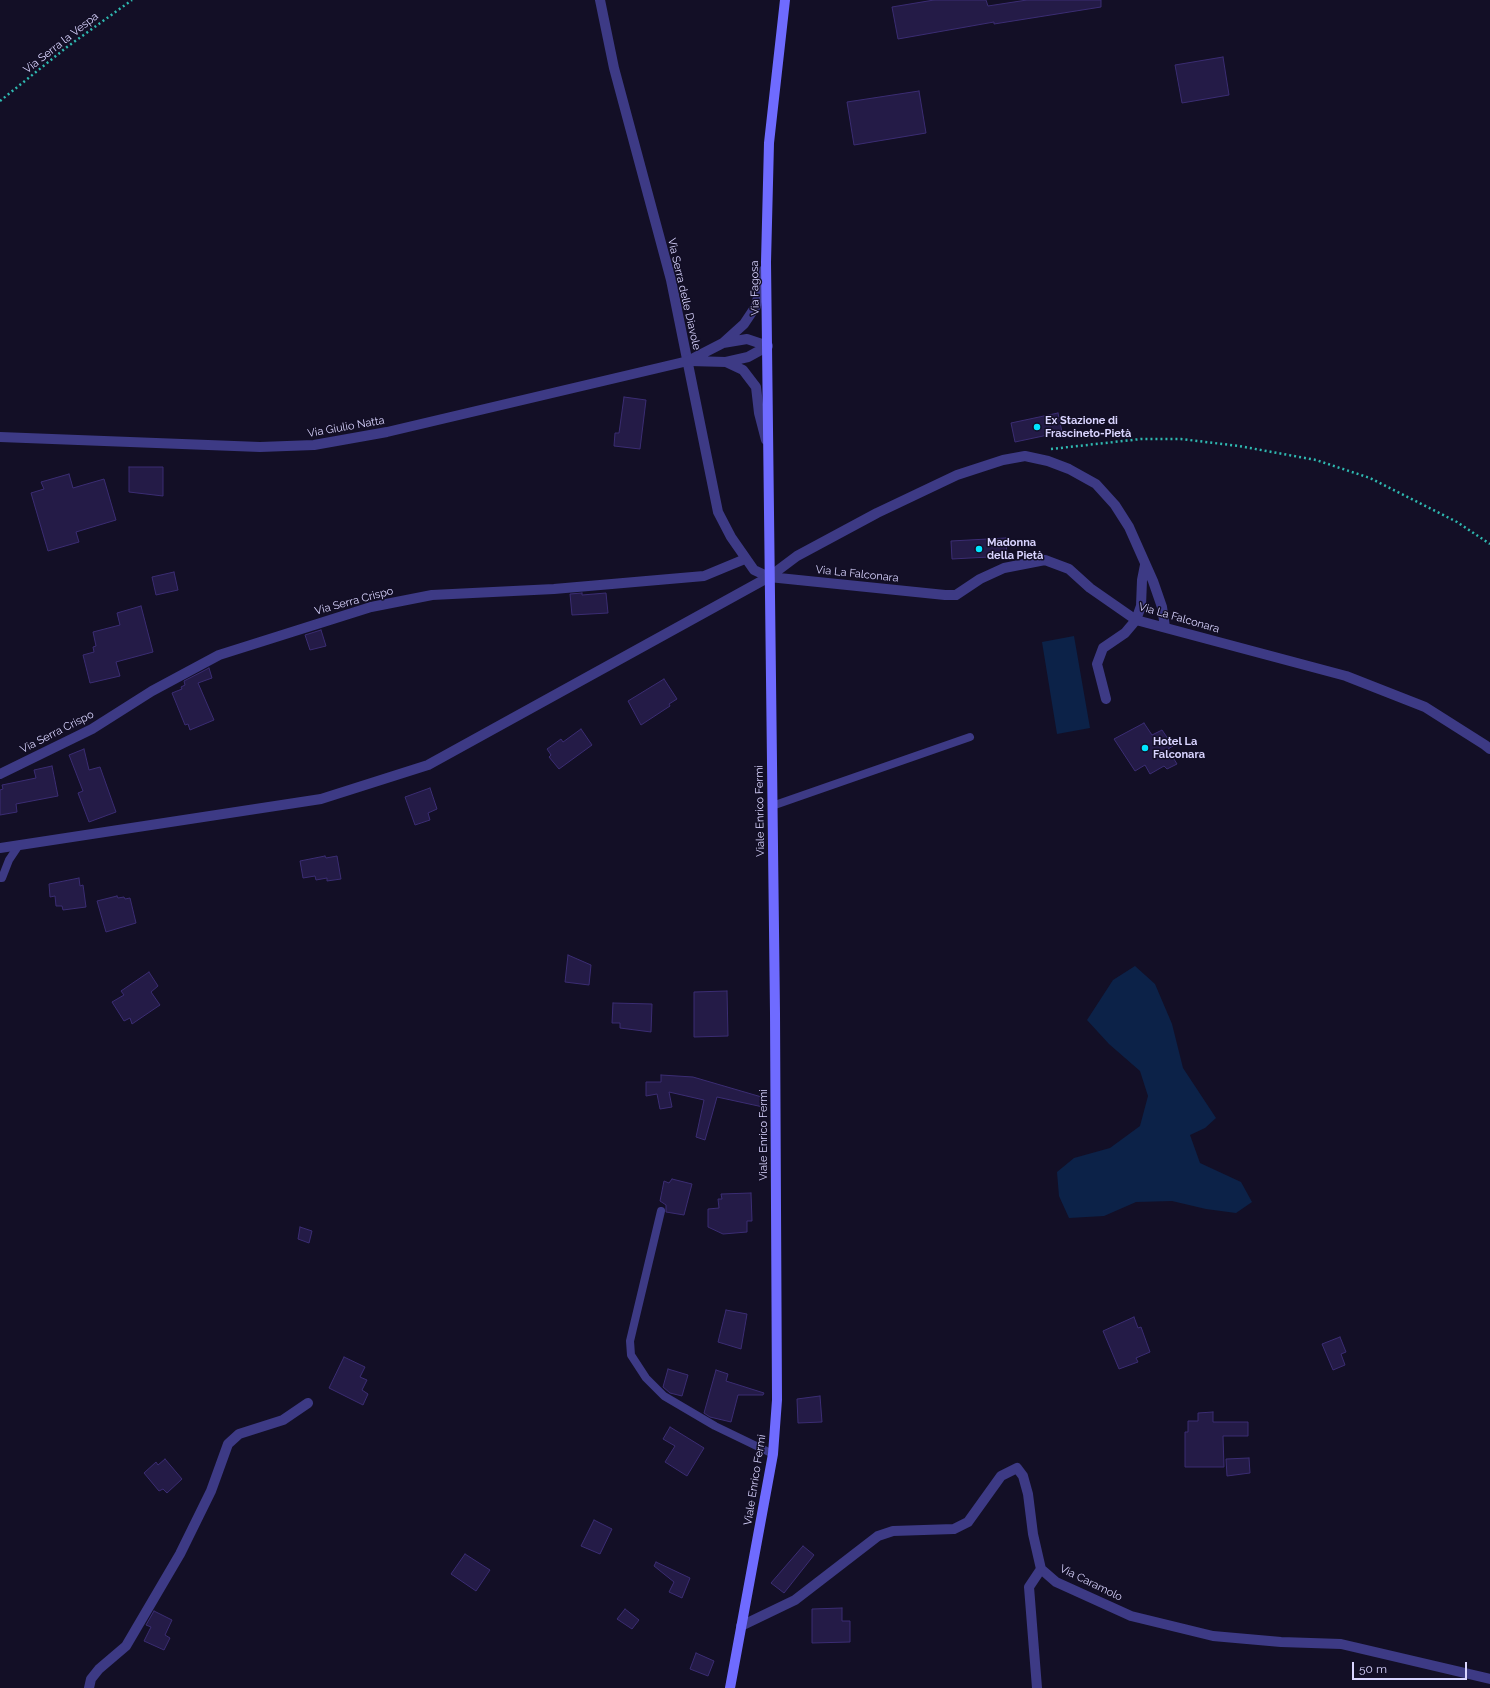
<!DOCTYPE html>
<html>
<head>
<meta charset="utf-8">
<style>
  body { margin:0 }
  #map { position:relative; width:1490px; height:1688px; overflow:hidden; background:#130f26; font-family:Raleway,sans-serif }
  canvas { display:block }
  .scale { position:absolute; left:1352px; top:1662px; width:115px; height:18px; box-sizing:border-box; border:2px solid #d9d4ff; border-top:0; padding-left:5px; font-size:12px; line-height:14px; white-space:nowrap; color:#d9d4ff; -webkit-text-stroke:3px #130f26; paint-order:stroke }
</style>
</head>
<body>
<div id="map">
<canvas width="1490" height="1688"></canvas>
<div class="scale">50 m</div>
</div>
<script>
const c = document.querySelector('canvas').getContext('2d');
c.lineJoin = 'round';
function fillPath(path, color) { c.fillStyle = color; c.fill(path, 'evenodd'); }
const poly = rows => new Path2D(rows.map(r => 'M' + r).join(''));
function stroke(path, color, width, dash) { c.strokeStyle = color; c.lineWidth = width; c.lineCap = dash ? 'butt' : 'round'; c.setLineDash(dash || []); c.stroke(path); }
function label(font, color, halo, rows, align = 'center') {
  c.font = font + ' Raleway,sans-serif'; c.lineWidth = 3; c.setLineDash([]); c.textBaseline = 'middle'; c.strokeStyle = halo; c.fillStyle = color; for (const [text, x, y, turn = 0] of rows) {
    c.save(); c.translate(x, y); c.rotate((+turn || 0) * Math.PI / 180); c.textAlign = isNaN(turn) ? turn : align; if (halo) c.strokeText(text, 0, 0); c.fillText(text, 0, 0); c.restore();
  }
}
const water = poly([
  [1074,636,1090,728,1057,734,1042,642],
  [1135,966,1155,984,1172,1024,1183,1068,1216,1118,1205,1128,1190,1135,1200,1163,1241,1182,1252,1202,1236,1213,1206,1209,1172,1201,1136,1202,1104,1216,1069,1218,1059,1196,1057,1172,1074,1158,1110,1148,1140,1126,1148,1096,1140,1071,1109,1044,1087,1020,1113,980]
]);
const building = poly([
  [934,0,986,0,988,6,1027,0,1101,0,1101,7,994,24,994,22,898,39,892,7,934,0],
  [1223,57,1229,95,1182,103,1175,65,1223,57],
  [919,91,926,133,854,145,847,102,919,91],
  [624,397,646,400,640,449,614,446,615,433,619,433,624,397],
  [1058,413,1062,432,1015,442,1011,423,1058,413],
  [129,467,163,467,163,496,129,492,129,467],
  [69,474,73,488,104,479,116,520,76,532,79,542,48,551,31,493,44,489,41,482,69,474],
  [1006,538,1007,556,952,559,951,541,1006,538],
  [174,572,178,590,156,595,152,577,174,572],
  [582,593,582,595,606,593,608,613,572,615,570,594,582,593],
  [141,606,153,652,116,662,120,676,90,683,83,655,94,652,93,647,96,646,93,632,120,625,117,613,141,606],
  [321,630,326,646,310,650,305,635,321,630],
  [209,668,212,678,198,683,214,720,190,730,188,724,185,725,172,693,182,689,181,687,185,685,184,681,209,668],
  [664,679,677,699,669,704,670,706,641,725,628,701,664,679],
  [1144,723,1152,735,1162,730,1173,746,1168,749,1177,764,1167,769,1164,766,1150,774,1145,765,1135,771,1114,739,1144,723],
  [581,729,592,745,559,769,549,757,551,755,547,749,561,739,563,742,581,729],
  [84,749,89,770,100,767,116,812,89,822,78,793,83,791,69,755,84,749],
  [52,766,58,796,16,804,17,812,0,815,0,790,3,789,2,785,36,778,34,770,52,766],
  [430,788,437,809,428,813,430,820,415,825,405,797,430,788],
  [325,856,326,858,337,856,341,879,327,881,327,878,316,880,315,876,303,878,300,861,325,856],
  [79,878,80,886,83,885,86,907,63,910,62,906,56,906,55,896,50,897,49,884,79,878],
  [117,896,118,898,124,897,125,899,130,898,136,923,106,932,97,901,117,896],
  [568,955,591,965,589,985,565,982,568,955],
  [149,972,158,986,151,992,160,1005,132,1024,130,1018,124,1021,112,1002,124,995,121,991,149,972],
  [727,991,728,1036,694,1037,694,992,727,991],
  [613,1003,652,1004,651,1032,620,1028,620,1023,612,1023,613,1003],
  [661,1075,693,1077,765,1098,763,1107,717,1097,705,1140,696,1137,704,1100,669,1092,672,1107,660,1109,657,1094,646,1096,646,1082,661,1082,661,1075],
  [672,1179,692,1184,684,1215,666,1212,666,1205,660,1201,664,1181,669,1183,672,1179],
  [751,1193,752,1221,747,1221,747,1232,723,1234,708,1227,708,1209,719,1208,718,1199,722,1199,721,1194,751,1193],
  [300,1227,312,1231,309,1243,298,1239,300,1227],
  [726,1310,747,1314,741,1349,718,1342,726,1310],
  [1134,1317,1138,1328,1141,1327,1150,1352,1136,1358,1138,1362,1119,1369,1103,1331,1134,1317],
  [1340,1337,1346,1352,1341,1354,1345,1365,1333,1370,1322,1344,1340,1337],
  [344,1357,365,1367,360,1377,367,1380,362,1390,368,1394,363,1405,329,1388,344,1357],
  [668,1369,688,1375,682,1396,670,1393,663,1387,668,1369],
  [716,1370,728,1374,726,1381,764,1393,763,1395,738,1395,731,1422,710,1417,704,1413,716,1370],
  [820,1396,822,1422,798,1423,797,1399,820,1396],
  [1213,1412,1213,1422,1248,1422,1248,1436,1223,1436,1224,1467,1185,1467,1185,1432,1188,1432,1188,1421,1198,1421,1198,1413,1213,1412],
  [670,1427,704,1448,687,1476,665,1462,675,1446,663,1439,670,1427],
  [1249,1458,1250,1473,1227,1476,1226,1459,1249,1458],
  [165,1459,182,1479,167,1493,163,1489,159,1491,144,1473,156,1462,158,1465,165,1459],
  [594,1520,612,1529,600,1554,581,1546,594,1520],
  [803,1546,814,1555,784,1593,771,1583,803,1546],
  [465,1554,490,1570,476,1591,451,1574,465,1554],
  [656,1562,690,1578,682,1598,669,1592,674,1582,654,1566,656,1562],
  [842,1608,842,1621,850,1621,850,1642,812,1643,812,1609,842,1608],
  [625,1609,639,1620,632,1629,617,1619,625,1609],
  [154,1611,172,1620,165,1635,170,1638,164,1650,144,1641,151,1627,146,1625,154,1611],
  [696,1653,714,1661,708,1676,690,1669,696,1653]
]);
const path = poly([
  [0,101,67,47,132,0],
  [1051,449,1141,439,1181,439,1239,446,1316,460,1370,478,1457,522,1490,544]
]);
const service = poly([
  [772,806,970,737],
  [0,878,2,878,9,860,19,845],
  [661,1211,630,1341,631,1355,646,1378,664,1396,715,1426,773,1454]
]);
const minor = poly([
  [600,0,614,68,671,280,718,512,731,537,754,570,769,577,945,595,956,595,980,579,1004,568,1045,560,1069,569,1090,588,1136,620,1346,676,1425,707,1485,745,1490,749],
  [769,577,797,556,877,513,957,475,1003,460,1025,456,1048,461,1069,469,1096,484,1115,505,1129,527,1153,581,1162,607,1165,627],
  [1106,699,1097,664,1103,648,1125,633,1136,620,1141,606,1142,580,1145,565],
  [0,774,92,729,152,691,219,655,371,607,432,595,554,589,704,576,745,559],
  [741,1626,795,1600,878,1536,893,1531,954,1529,968,1522,1001,1476,1017,1468,1023,1476,1028,1494,1033,1534,1041,1569,1056,1582,1131,1616,1213,1636,1281,1642,1341,1644,1490,1679],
  [89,1688,91,1679,99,1669,126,1646,180,1554,211,1491,228,1444,239,1434,283,1420,308,1403],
  [1037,1688,1029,1587,1041,1569]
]);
const tertiary = poly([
  [723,343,747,339,768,346],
  [690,361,726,362,748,357,768,346],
  [726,362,743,370,756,387,759,413,766,440],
  [0,437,260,447,314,445,387,432,688,361,723,343,744,324,756,306,764,270],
  [0,848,321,799,428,765,769,577]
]);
const secondary = poly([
  [730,1688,773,1454,777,1400,775,1013,766,262,769,143,785,0]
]);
const markers = [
  [1037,427,4,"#00e5ff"],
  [979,549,4,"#00e5ff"],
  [1145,748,4,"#00e5ff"]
];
const streetNames = [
  ["Via Serra la Vespa",61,43,-38],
  ["Via Fagosa",755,288,-91],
  ["Via Serra delle Diavole",684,294,77],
  ["Via Giulio Natta",346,427,-10],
  ["Via La Falconara",857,574,6],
  ["Via Serra Crispo",354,601,-15],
  ["Via La Falconara",1179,618,16],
  ["Via Serra Crispo",57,732,-27],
  ["Viale Enrico Fermi",760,811,-91],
  ["Viale Enrico Fermi",764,1135,-90],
  ["Viale Enrico Fermi",755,1480,-81],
  ["Via Caramolo",1091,1583,26]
];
const poiNames = [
  ["Ex Stazione di",1045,421],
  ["Frascineto-Pietà",1045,434],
  ["Madonna",987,543],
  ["della Pietà",987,556],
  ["Hotel La",1153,742],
  ["Falconara",1153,755]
];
fillPath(water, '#0c2248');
fillPath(building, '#241b47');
stroke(building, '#3b2d73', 1);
stroke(path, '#2fb8b0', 2.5, [2, 3]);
stroke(service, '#3d3a85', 8);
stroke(minor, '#3d3a85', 10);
stroke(tertiary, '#3d3a85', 10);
stroke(secondary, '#6f6bff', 10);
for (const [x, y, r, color] of markers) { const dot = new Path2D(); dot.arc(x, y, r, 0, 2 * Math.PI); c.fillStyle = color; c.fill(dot); stroke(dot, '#130f26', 1.5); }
label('11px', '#d9d4ff', '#130f26', streetNames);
label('bold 11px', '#d9d4ff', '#130f26', poiNames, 'left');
</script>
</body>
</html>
